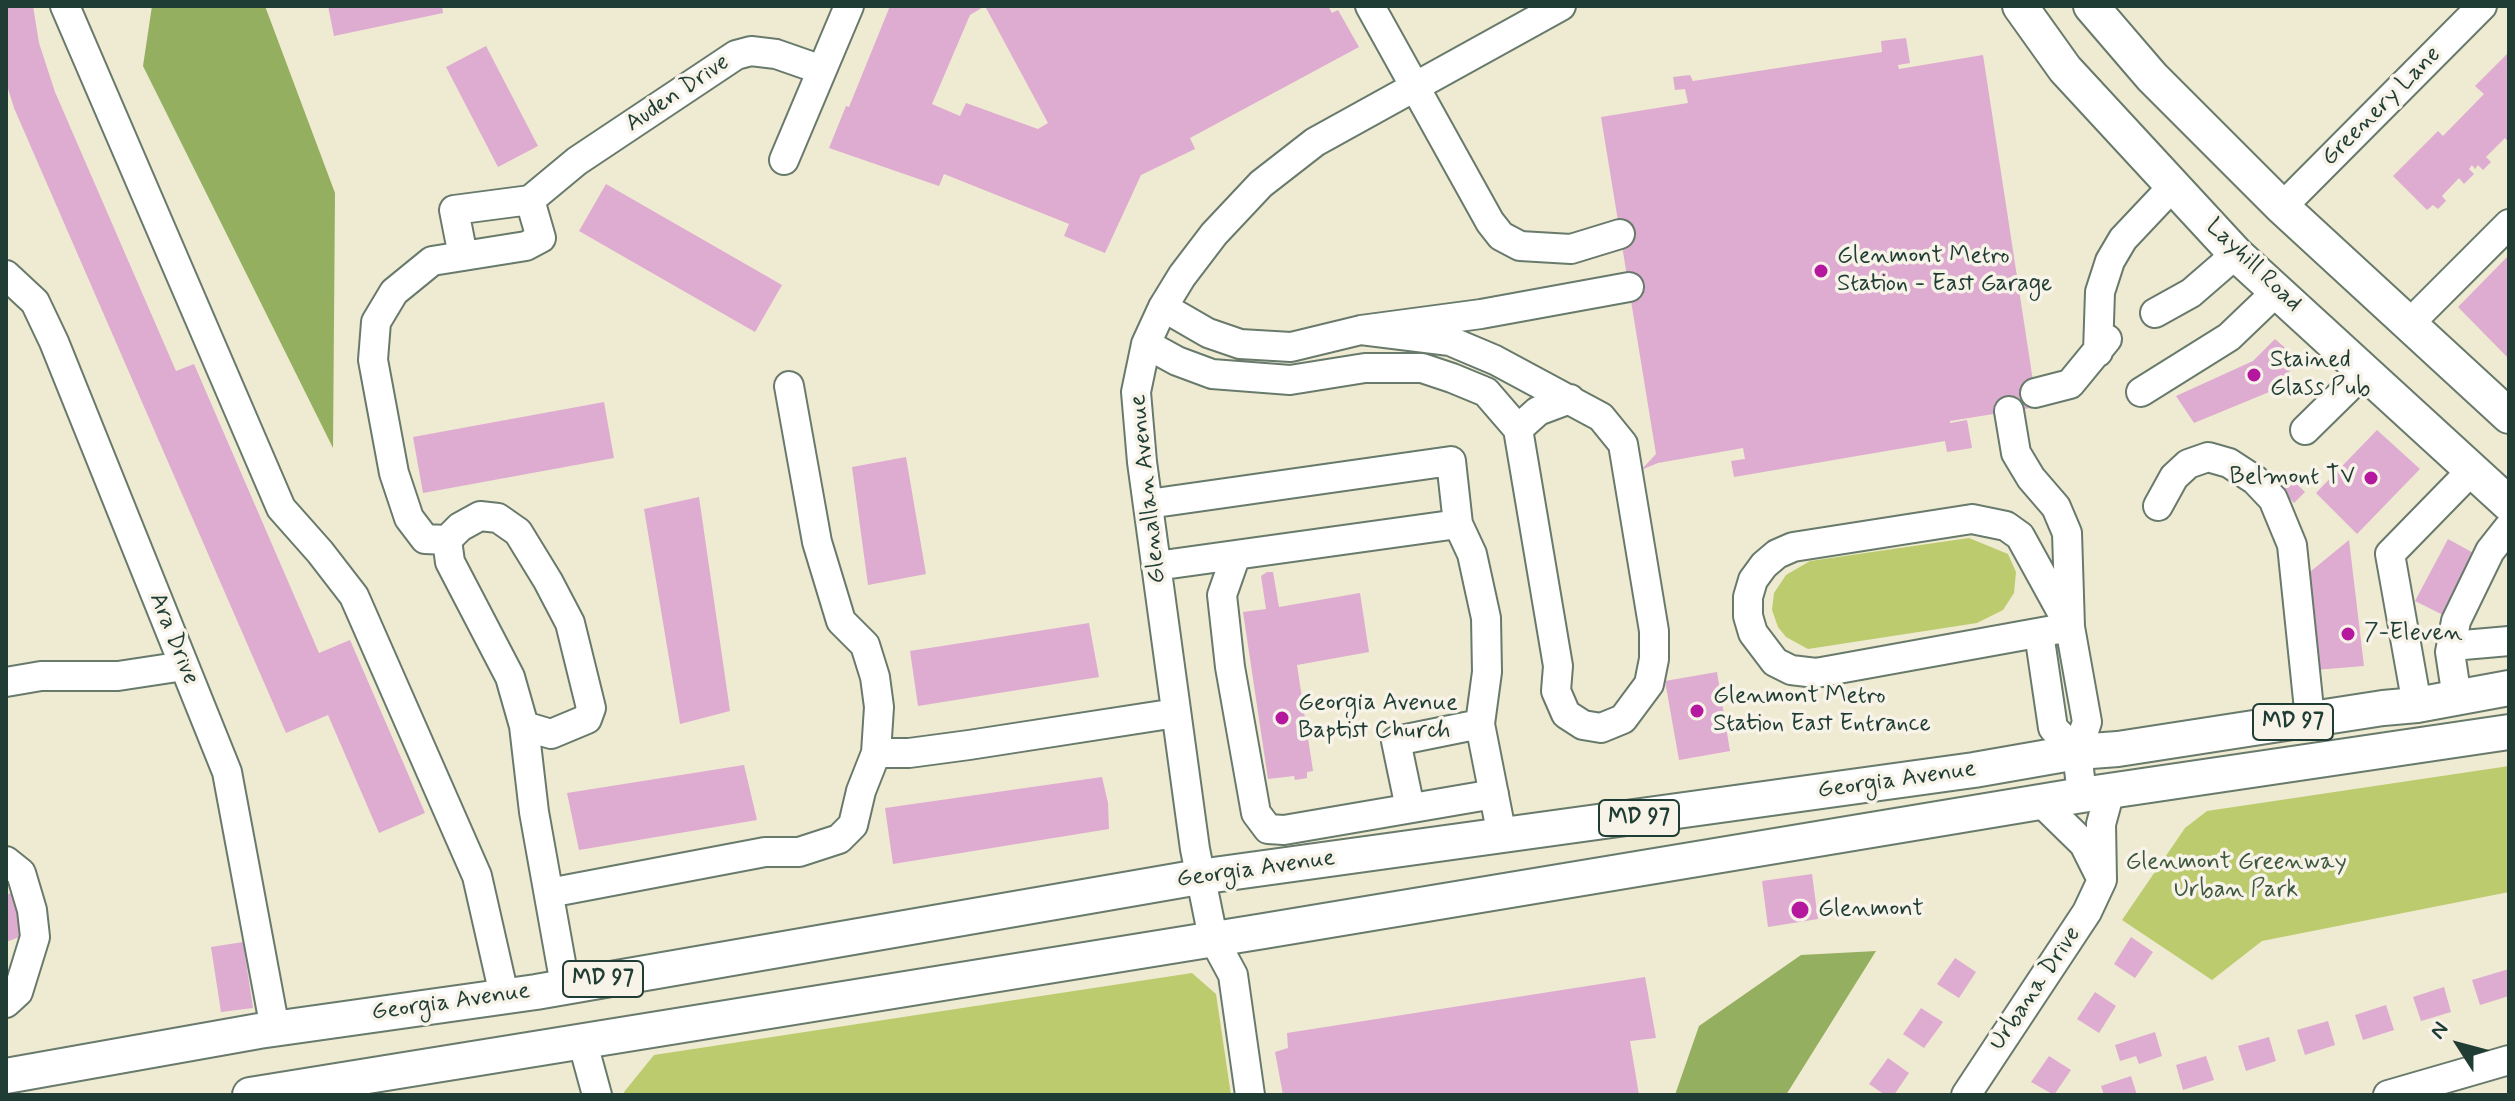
<!DOCTYPE html>
<html>
<head>
<meta charset="utf-8">
<style>
  body { margin:0 }
  #map { position:relative; width:2515px; height:1101px; overflow:hidden; background:#efead2; font-family:Mynerve,sans-serif }
  canvas { display:block }
  .frame { position:absolute; inset:0; border:8px solid #1f3d34; pointer-events:none }
  .north { position:absolute; left:2419px; top:1005px; width:80px; height:80px; -webkit-text-stroke:6px #f7f3e8; paint-order:stroke; rotate:306deg; font-size:22px; font-weight:700; line-height:32px; text-align:center; color:#1f3d34 }
  .north::after { content:''; display:block; margin:auto; width:28px; height:36px; background:#1f3d34; clip-path:polygon(50% 0,100% 100%,50% 72%,0 100%) }
</style>
</head>
<body>
<div id="map">
<canvas width="2515" height="1101"></canvas>
<div class="frame"></div>
<div class="north">N</div>
</div>
<script>
const c = document.querySelector('canvas').getContext('2d');
c.lineJoin = 'round';
function fillPath(path, color) { c.fillStyle = color; c.fill(path, 'evenodd'); }
const poly = rows => new Path2D(rows.map(r => 'M' + r).join(''));
function stroke(path, color, width, dash) { c.strokeStyle = color; c.lineWidth = width; c.lineCap = dash ? 'butt' : 'round'; c.setLineDash(dash || []); c.stroke(path); }
function label(font, color, halo, rows, align = 'center') {
  c.font = font + ' Mynerve,sans-serif'; c.lineWidth = 7; c.setLineDash([]); c.textBaseline = 'middle'; c.strokeStyle = halo; c.fillStyle = color; for (const [text, x, y, turn = 0] of rows) {
    c.save(); c.translate(x, y); c.rotate((+turn || 0) * Math.PI / 180); c.textAlign = isNaN(turn) ? turn : align; if (halo) c.strokeText(text, 0, 0); c.fillText(text, 0, 0); c.restore();
  }
}
const green = poly([
  [1969,538,2008,554,2016,572,2014,593,2003,610,1977,623,1808,649,1786,637,1778,627,1772,610,1774,593,1786,575,1810,561],
  [2509,766,2509,892,2262,941,2212,980,2122,920,2185,828,2207,811],
  [1192,973,1216,994,1231,1095,625,1095,624,1092,654,1055]
]);
const forest = poly([
  [152,6,265,6,335,193,333,448,143,66],
  [1876,951,1786,1095,1675,1095,1699,1026,1801,955]
]);
const building = poly([
  [6,6,33,6,39,43,55,92,176,371,194,364,319,653,350,640,425,813,379,833,328,715,286,733,14,108,6,82],
  [328,6,442,6,443,13,334,36],
  [890,6,985,6,970,15,932,104,960,116,966,103,1038,129,1048,123,985,6,1328,6,1332,13,1338,10,1359,47,1190,138,1195,149,1141,175,1105,253,1064,236,1069,224,944,174,939,186,829,148,846,106,849,107],
  [1906,38,1910,63,1898,65,1899,69,1983,55,2037,407,1950,421,1950,423,1967,420,1972,448,1947,452,1945,441,1734,477,1731,461,1745,459,1743,448,1658,463,1641,470,1656,454,1601,117,1688,103,1685,89,1675,90,1673,77,1690,75,1693,81,1882,52,1881,41],
  [486,46,538,146,498,167,446,67],
  [2509,52,2509,143,2505,138,2486,157,2491,162,2483,170,2478,165,2475,169,2472,165,2469,169,2474,174,2464,184,2459,178,2442,196,2446,201,2438,209,2433,205,2427,210,2393,176,2438,131,2443,136,2484,94,2475,86],
  [606,184,782,285,755,332,579,231],
  [2509,255,2509,359,2458,307],
  [2275,339,2299,360,2274,390,2194,423,2176,396,2253,361],
  [604,402,614,458,423,493,413,437],
  [2377,430,2420,469,2357,534,2316,493],
  [906,457,926,574,868,585,852,467],
  [2287,474,2305,492,2294,503,2276,485],
  [699,497,730,711,680,724,644,509],
  [2448,539,2479,556,2447,617,2415,601],
  [2349,540,2364,666,2315,670,2305,576],
  [1267,572,1273,572,1279,607,1360,593,1369,652,1297,665,1313,771,1307,772,1307,778,1295,780,1294,776,1268,779,1243,612,1266,609,1261,576],
  [1089,623,1099,677,918,706,910,651],
  [1717,672,1730,751,1679,760,1665,681],
  [744,765,757,820,579,850,567,793],
  [1102,777,1108,803,1109,829,893,864,885,808],
  [1812,874,1818,919,1768,927,1762,881],
  [11,893,25,935,6,942,6,895],
  [2131,937,2153,952,2135,978,2114,964],
  [243,942,253,1008,221,1012,211,947],
  [1955,958,1976,972,1959,998,1937,984],
  [2509,969,2509,996,2480,1005,2472,980],
  [1645,977,1656,1038,1630,1041,1639,1095,1283,1095,1275,1052,1288,1048,1287,1033],
  [2444,987,2451,1012,2421,1021,2413,997],
  [2095,992,2116,1006,2099,1033,2077,1019],
  [2386,1005,2394,1030,2363,1040,2355,1015],
  [1921,1008,1943,1022,1924,1048,1903,1034],
  [2328,1021,2335,1045,2305,1055,2297,1030],
  [2155,1032,2162,1056,2139,1064,2136,1056,2120,1061,2115,1045],
  [2269,1037,2276,1061,2246,1071,2238,1046],
  [2049,1056,2071,1070,2054,1095,2031,1082],
  [2206,1056,2214,1080,2183,1090,2176,1065],
  [1888,1058,1909,1073,1894,1095,1885,1095,1869,1084],
  [2131,1076,2137,1095,2104,1095,2101,1086]
]);
const minor = poly([
  [65,6,281,508,320,552,354,596,477,876,504,995],
  [1370,6,1490,222,1501,236,1520,246,1571,249,1620,234],
  [784,160,822,70],
  [530,200,577,161,736,55,751,51,776,54,822,70,849,6],
  [2282,207,2482,6],
  [463,256,454,210,530,200],
  [6,275,35,302,54,342,227,772,275,1029],
  [1163,307,1208,333,1240,344,1291,347,1361,330,1481,314,1629,287],
  [2155,313,2191,293,2236,254],
  [2409,324,2509,224],
  [1146,344,1177,361,1212,374,1290,380,1365,368,1422,368,1452,378,1486,392,1518,429,1558,666,1556,691,1566,714,1583,725,1601,728,1623,719,1649,684,1654,659,1654,631,1623,444,1601,417,1495,360,1450,341,1361,330],
  [2098,352,2100,292,2110,261,2123,239,2173,186],
  [2141,392,2229,337,2277,291],
  [2035,393,2070,384,2107,339],
  [2009,411,2016,453,2031,478,2056,507,2067,533,2070,627,2087,722,2077,752,2082,795],
  [1518,429,1538,411,1570,399],
  [2305,430,2364,372],
  [1148,504,1451,461,1458,524,1472,554,1486,618,1487,672,1480,724],
  [2158,506,2174,477,2188,464,2208,457,2229,463,2255,480,2273,499,2292,545,2310,719],
  [1972,519,2006,526,2020,536,2070,627,1816,673,1791,670,1775,662,1753,633,1748,616,1748,597,1753,580,1764,565,1777,554,1793,547,1972,519],
  [447,540,425,539,409,518,394,473,373,360,376,322,394,292,432,261,526,246,541,238,530,200],
  [1236,555,1222,595,1230,667,1256,813,1268,829,1284,830,1494,794],
  [1156,566,1458,524],
  [2039,633,2053,728,2077,752],
  [2452,646,2509,641],
  [6,682,41,676,118,676,184,666],
  [2457,698,2450,652,2456,621,2490,551,2509,527],
  [2417,705,2390,554,2472,470],
  [524,726,551,734,587,719,591,708,570,623,548,581,518,532,498,518,480,516,460,527,447,540,450,562,510,677,524,726,534,812,565,985],
  [876,753,909,753,969,745,1176,713],
  [2041,802,2084,844,2100,876],
  [1410,808,1396,741,1480,724,1502,836],
  [6,861,21,873,32,910,35,937,18,992,6,1003],
  [549,893,765,852,799,852,839,839,853,825,861,791,876,753,879,707,875,677,865,645,841,621,817,542,789,386],
  [582,1040,597,1095],
  [1250,1095,1233,975,1213,938,1195,849,1142,462,1136,392,1146,344,1163,307,1182,276,1214,234,1261,184,1315,142,1561,6],
  [1966,1095,2087,912,2102,880,2101,824,2110,791],
  [2388,1095,2509,1060]
]);
const major = poly([
  [2020,6,2065,69,2236,254,2509,504],
  [2091,6,2152,77,2282,207,2509,416],
  [6,1076,259,1031,536,992,1199,877,1974,770,2077,752,2118,749,2383,708,2417,705,2509,688],
  [250,1095,1264,931,2082,795,2509,732]
]);
const markers = [
  [1821,271,8,"#b5179e"],
  [2254,375,8,"#b5179e"],
  [2371,478,8,"#b5179e"],
  [2348,634,8,"#b5179e"],
  [1697,711,8,"#b5179e"],
  [1282,718,8,"#b5179e"],
  [1800,910,10,"#b5179e"]
];
const shields = [
  [2293,722,80],
  [1639,818,80],
  [603,979,80]
];
const shieldNames = [
  ["MD 97",2293,722],
  ["MD 97",1639,818],
  ["MD 97",603,979]
];
const streetNames = [
  ["Auden Drive",678,94,-34],
  ["Greenery Lane",2382,107,-45],
  ["Layhill Road",2253,266,44],
  ["Glenallan Avenue",1149,489,-96],
  ["Ara Drive",173,639,68],
  ["Georgia Avenue",1897,781,-8],
  ["Georgia Avenue",1256,870,-8],
  ["Urbana Drive",2036,989,-56],
  ["Georgia Avenue",451,1003,-8]
];
const poiNames = [
  ["Glenmont Metro",1837,257],
  ["Station - East Garage",1837,285],
  ["Stained",2270,361],
  ["Glass Pub",2270,389],
  ["Belmont TV",2355,478,"right"],
  ["7-Eleven",2364,634],
  ["Glenmont Metro",1713,697],
  ["Station East Entrance",1713,725],
  ["Georgia Avenue",1298,704],
  ["Baptist Church",1298,732],
  ["Glenmont",1818,910]
];
const parkNames = [
  ["Glenmont Greenway",2236,863],
  ["Urban Park",2236,891]
];
fillPath(green, '#bccb6d');
fillPath(forest, '#95af60');
fillPath(building, '#deacd0');
stroke(minor, '#687a6b', 32);
stroke(major, '#687a6b', 38);
stroke(minor, '#fff', 28);
stroke(major, '#fff', 34);
for (const [x, y, r, color] of markers) { const dot = new Path2D(); dot.arc(x, y, r, 0, 2 * Math.PI); c.fillStyle = color; c.fill(dot); stroke(dot, '#f7f3e8', 3); }
for (const [x, y, w] of shields) { const box = new Path2D(); box.roundRect(x - w / 2, y - 18, w, 36, 6); c.fillStyle = '#f7f3e8'; c.fill(box); stroke(box, '#1f3d34', 2); }
label('bold 22px', '#1f3d34', null, shieldNames);
label('24px', '#1f3d34', '#f7f3e8', streetNames);
label('24px', '#1f3d34', '#f7f3e8', poiNames, 'left');
label('24px', '#3e593f', '#f7f3e8', parkNames);
</script>
</body>
</html>
